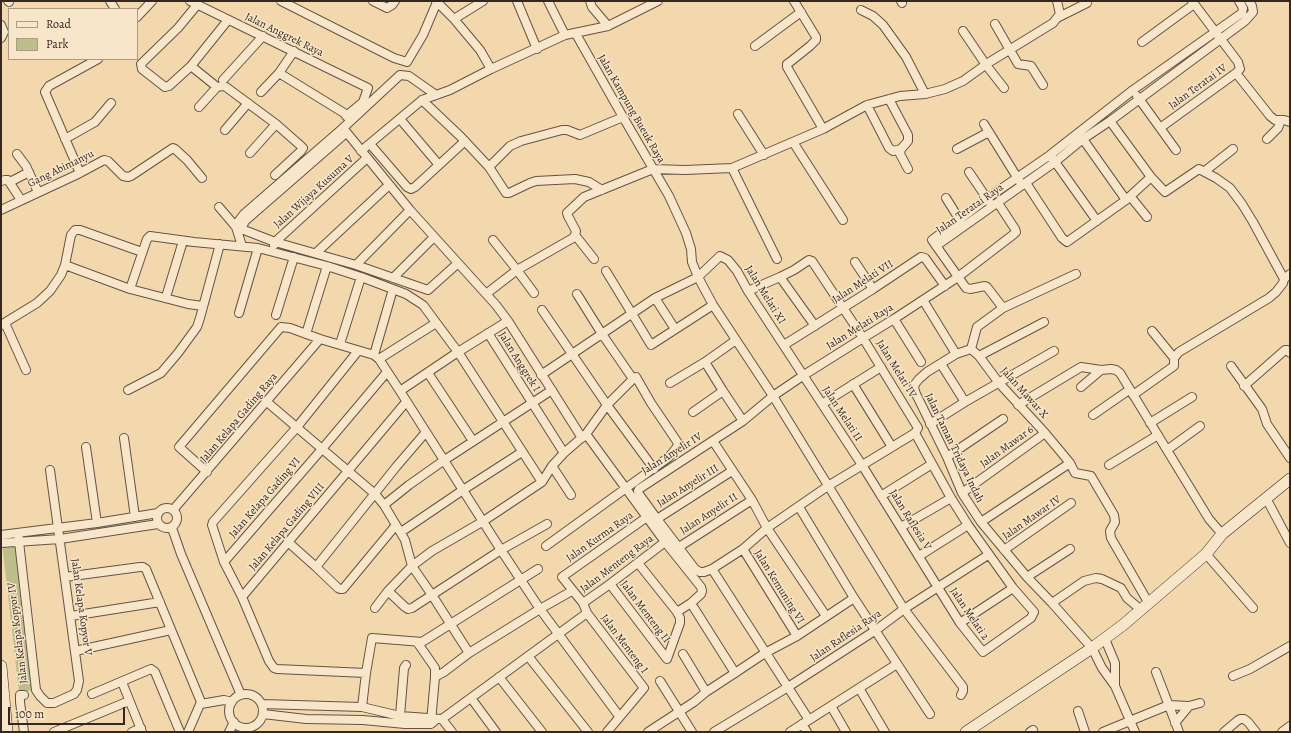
<!DOCTYPE html>
<html>
<head>
<meta charset="utf-8">
<style>
  body { margin:0 }
  #map { position:relative; width:1291px; height:733px; overflow:hidden; background:#f4d8ad; font-family:Alegreya,serif }
  canvas { display:block }
  .frame { position:absolute; inset:0; border:2px solid #342721; pointer-events:none }
  .legend { position:absolute; left:8px; top:8px; width:130px; height:52px; box-sizing:border-box; background:#f8e6ca; border:1px solid #aa9a86; margin:0; padding:5px 7px; list-style:none; font-size:12px; color:#342721 }
  .legend li { display:flex; align-items:center; gap:8px; height:20px }
  .legend b { width:20px; border:1px solid #aa9a86 }
  .scale { position:absolute; left:8px; top:707px; width:117px; height:18px; box-sizing:border-box; border:2px solid #342721; border-top:0; padding-left:5px; font-size:12px; line-height:14px; white-space:nowrap; color:#342721; -webkit-text-stroke:3px #f8e6ca; paint-order:stroke }
</style>
</head>
<body>
<div id="map">
<canvas width="1291" height="733"></canvas>
<div class="frame"></div>
<ul class="legend">
<li><b style="height:5px;background:#f8e6ca"></b>Road</li>
<li><b style="height:11px;background:#bdbe89"></b>Park</li>
</ul>
<div class="scale">100 m</div>
</div>
<script>
const c = document.querySelector('canvas').getContext('2d');
c.lineJoin = 'round';
function fillPath(path, color) { c.fillStyle = color; c.fill(path, 'evenodd'); }
const poly = rows => new Path2D(rows.map(r => 'M' + r).join(''));
function stroke(path, color, width, dash) { c.strokeStyle = color; c.lineWidth = width; c.lineCap = dash ? 'butt' : 'round'; c.setLineDash(dash || []); c.stroke(path); }
function label(font, color, halo, rows, align = 'center') {
  c.font = font + ' Alegreya,serif'; c.lineWidth = 3; c.setLineDash([]); c.textBaseline = 'middle'; c.strokeStyle = halo; c.fillStyle = color; for (const [text, x, y, turn = 0] of rows) {
    c.save(); c.translate(x, y); c.rotate((+turn || 0) * Math.PI / 180); c.textAlign = isNaN(turn) ? turn : align; if (halo) c.strokeText(text, 0, 0); c.fillText(text, 0, 0); c.restore();
  }
}
const green = poly([
  [19,542,36,690,19,692,2,543]
]);
const street = poly([
  [8,1,9,2],
  [110,1,115,9],
  [190,1,368,88,363,102,346,116],
  [281,1,394,58,407,62,423,35,437,2],
  [373,1,387,8,392,5,395,1],
  [436,1,454,19,480,50,491,69],
  [517,1,537,49],
  [548,1,565,35],
  [590,1,592,7,608,26],
  [794,1,816,37,816,40,810,46,790,62,787,64,787,67,823,129],
  [901,1,902,3],
  [197,5,178,28,141,64,142,69,165,87,169,86,191,66,228,20],
  [861,10,873,16,883,25,906,57,925,94],
  [137,17,152,1],
  [1059,17,1087,3],
  [454,19,483,1],
  [995,24,1018,64,1031,66,1043,85],
  [1,25,4,32,1,38],
  [963,31,986,65,1004,88],
  [576,34,623,117,669,196,686,233,691,249,692,262,698,277,713,305,773,396,904,609,963,687,963,691,961,695],
  [1142,42,1194,4],
  [755,46,801,12],
  [191,66,217,87,223,86,226,87,276,124,301,146,303,148,301,151,275,175],
  [279,73,344,113,349,119],
  [1236,73,1270,116,1275,120,1284,120,1290,122],
  [223,80,263,36],
  [261,92,279,73,294,51],
  [1137,96,1176,150],
  [889,99,908,135,908,141,901,149,900,154,908,169],
  [422,100,461,137,489,167,506,193,509,193,530,183,536,181,575,179,589,182,602,190],
  [867,105,889,148,893,151,901,149],
  [199,107,217,87],
  [738,114,764,155],
  [400,119,439,165],
  [1110,121,1151,177,1165,192,1199,169,1216,178,1230,188,1242,204,1253,222,1284,279],
  [984,124,1020,182],
  [343,128,410,210,496,305,508,321,582,438],
  [1160,128,1236,73,1240,69,1238,62,1192,1],
  [225,130,248,103],
  [346,133,245,221,242,227,244,230,275,242,356,265,428,290,457,264],
  [1080,135,1126,200],
  [65,139,95,122,111,103],
  [1267,139,1278,128,1281,120],
  [793,142,843,220],
  [370,144,407,187,411,189,415,187,465,141],
  [957,149,989,132],
  [361,151,422,100,450,90,491,69,565,35,608,26,658,1],
  [250,153,276,124],
  [17,154,26,166,38,192],
  [1053,159,1097,221],
  [489,167,510,146,521,141,562,130,567,130,580,135,623,117],
  [732,168,777,259],
  [1205,171,1233,149],
  [969,172,990,203],
  [80,173,45,92,49,86,98,59],
  [1,181,5,180,8,180,21,200],
  [10,182,29,172],
  [1026,183,1062,238,1067,242,1126,200,1151,177],
  [1130,196,1147,217],
  [946,198,961,222],
  [219,207,236,227,242,246],
  [1,210,76,175,104,160,108,161,123,176,128,177,131,176,173,148,175,149,187,160,202,178],
  [235,226,244,214,343,128,400,75,409,76,436,95],
  [575,235,594,259],
  [493,240,517,270,534,293],
  [274,245,275,242,367,158],
  [936,246,1055,162,1083,139,1110,121,1245,21,1253,12,1252,6,1249,1],
  [316,253,389,185],
  [855,262,873,289],
  [65,265,130,289,188,304,203,306],
  [356,265,410,210],
  [606,271,651,345,713,305],
  [780,277,815,326],
  [393,278,434,237],
  [130,289,147,239,150,236,194,242,258,248,327,266,361,277,406,294,423,305,458,352,542,482],
  [748,291,780,277,794,270,809,260,812,261,863,338,918,428,915,433,828,486,767,528,743,549,712,569,704,572,700,572,695,569,657,519,639,494,638,491,639,489,743,421,773,396,804,375,863,338,894,319,958,277,1014,234,1016,232,1015,229,998,203],
  [486,294,517,270,573,238,575,235,576,231,568,216,567,213,584,197,653,169,685,170,732,168,823,129,867,105,900,96,925,94,945,89,963,81,988,63,1053,23,1060,14,1057,1],
  [577,294,602,334,633,379],
  [166,297,183,241],
  [655,298,675,329],
  [923,300,956,354],
  [1003,308,1076,274],
  [542,310,607,405,654,469],
  [239,313,258,248],
  [276,315,294,257],
  [894,319,921,362],
  [5,323,26,370],
  [1,325,37,303,50,291,61,275,65,265,71,235,75,230,80,230,142,252],
  [1152,331,1174,358],
  [488,333,564,453],
  [306,334,327,266],
  [340,344,361,277],
  [784,345,873,289,921,257,925,258,945,286],
  [971,349,977,327,1003,308,987,287,985,286,970,289,966,288,932,240,992,195,1050,155,1133,90,1242,13,1243,8,1239,1],
  [358,351,297,427,213,522,212,525,224,562,242,597,269,661,274,668,277,669,366,673],
  [374,355,393,289],
  [979,356,1044,322],
  [379,359,436,323],
  [705,362,723,391,743,421],
  [941,364,965,402],
  [1231,366,1262,409,1267,424,1290,458],
  [428,373,473,441],
  [541,375,655,298,698,277,720,256,728,260,737,271,748,291,862,465,960,623,983,652,1031,618,1034,612,1013,588,968,525,951,498,915,433],
  [670,383,705,362,736,340],
  [853,384,892,447],
  [1244,386,1285,350,1287,350,1290,353],
  [1081,387,1101,370],
  [128,390,161,373,178,353,197,327,200,318,220,244],
  [400,391,458,352,508,321],
  [1133,395,1174,366,1174,358,1179,352,1269,298,1276,292,1283,283,1284,279,1290,274],
  [267,402,375,494,384,505,405,540,412,566,432,595,469,653],
  [822,404,881,367],
  [1018,405,1081,367,1101,370,1111,369,1116,370,1120,373,1209,519,1222,534],
  [693,412,723,391],
  [1093,415,1129,390],
  [1150,423,1192,397],
  [930,424,965,402,1054,351],
  [586,434,665,542,701,587,702,591,701,594,691,603,677,612],
  [124,438,135,517],
  [713,441,752,500,767,528,826,616],
  [86,447,97,523],
  [1167,450,1200,426],
  [947,457,1003,419],
  [1109,465,1158,435],
  [552,466,571,495],
  [207,472,179,447,281,327,290,328,320,339,374,355,379,359,400,391,501,550,540,609,619,716],
  [962,493,1045,433],
  [881,496,932,464],
  [1266,498,1290,543],
  [384,505,409,485,443,461,552,390],
  [799,507,854,598,930,714],
  '157 518a10 10 0 1 1 20 0a10 10 0 1 1-20 0Z',
  [173,510,320,339],
  [657,519,732,471],
  [981,522,1070,463],
  [901,527,951,498],
  [172,528,181,554,241,695],
  [401,532,463,490,522,452],
  [18,533,36,690,40,696,47,703,54,703,74,694,77,690,79,681,50,470],
  [1,535,97,523,158,513],
  [288,542,316,567,396,467,426,432],
  [1,543,60,539,158,524],
  [679,547,752,500],
  [743,549,797,636],
  [1004,550,1071,503],
  [1206,554,1253,608],
  [919,556,968,525],
  [224,562,322,449,387,372],
  [316,567,338,588,340,589,343,589,396,525],
  [712,569,809,720],
  [65,577,140,567,143,567,146,569,201,702,188,732],
  [1027,577,1070,549],
  [610,584,667,659,680,623,680,618,677,612,638,563],
  [388,591,405,607,408,609,412,608,501,550,547,524],
  [242,597,406,402],
  [583,603,610,584,665,542],
  [1052,603,1084,581,1096,578,1102,579,1121,588,1127,598,1140,609],
  [375,608,388,591,412,566,432,551,482,522,542,482,552,466,564,453,586,434,607,405,633,379,636,377,651,403,678,443,677,447,669,457,546,546],
  [694,608,735,673],
  [71,616,160,602],
  [960,623,1013,588],
  [1105,639,1115,663,1115,686],
  [417,642,435,668,435,677,431,722],
  [75,651,171,630],
  [683,654,706,692],
  [528,656,588,732],
  [1156,672,1179,732],
  [1233,676,1250,669,1290,646],
  [435,677,444,672,469,653,540,609,570,592],
  [499,677,542,732],
  [660,681,692,732],
  [122,682,142,732],
  [859,688,885,732],
  [92,694,151,669,155,672,180,732],
  '229 711a17 17 0 1 1 34 0a17 17 0 1 1-34 0Z',
  [24,695,20,695,20,702,24,732],
  [471,698,496,732],
  [201,704,224,700,232,702],
  [262,704,362,707,400,716,442,719,587,613],
  [831,706,846,732],
  [362,707,366,673,372,638,422,642,538,569],
  [1078,711,1085,732],
  [263,714,306,719,363,720,405,724,431,724,437,719],
  [400,716,404,668,406,665],
  [442,719,452,732],
  [1175,723,1189,706,1200,703],
  [802,724,807,732],
  [54,732,129,701],
  [132,732,141,728],
  [229,732,234,722],
  [607,732,644,688,587,613,583,603,562,577,647,517],
  [648,732,694,702,706,692,735,673,765,653,797,636,854,598],
  [714,732,788,687,876,630,904,609,988,555],
  [790,732,897,664],
  [1030,732,1033,730],
  [1103,732,1169,705,1189,706],
  [1135,732,1115,686,1102,668,1092,648,1052,603,1027,577,981,522,962,493,947,457,916,394,914,388,915,384,919,379,927,372,956,354,971,349,979,356,999,383,1045,433,1070,463,1075,473,1091,476,1114,515,1115,522,1110,531,1111,538,1148,602],
  [1224,732,1237,721,1240,719,1244,719,1248,722,1256,732],
  [1282,732,1290,726]
]);
const secondary = poly([
  [1,666,7,732],
  [966,732,1092,648,1123,625,1206,554,1222,534,1290,479]
]);
const streetNames = [
  ["Jalan Anggrek Raya",284,35,26],
  ["Jalan Teratai IV",1198,87,-36],
  ["Jalan Kampung Bueuk Raya",631,109,60],
  ["Gang Abimanyu",61,169,-26],
  ["Jalan Wijaya Kusuma V",314,192,-42],
  ["Jalan Teratai Raya",970,209,-35],
  ["Jalan Melati VII",863,282,-33],
  ["Jalan Melati XI",765,295,58],
  ["Jalan Melati Raya",860,327,-32],
  ["Jalan Anggrek I",519,362,58],
  ["Jalan Melati IV",896,369,58],
  ["Jalan Mawar X",1024,393,48],
  ["Jalan Melati II",842,414,57],
  ["Jalan Kelapa Gading Raya",239,418,-50],
  ["Jalan Mawar 6",1007,447,-36],
  ["Jalan Taman Tridaya Indah",954,448,64],
  ["Jalan Anyelir IV",672,454,-32],
  ["Jalan Anyelir III",688,486,-32],
  ["Jalan Kelapa Gading VI",265,498,-49],
  ["Jalan Anyelir II",709,514,-33],
  ["Jalan Mawar IV",1032,518,-35],
  ["Jalan Raflesia V",910,520,58],
  ["Jalan Kelapa Gading VIII",287,527,-50],
  ["Jalan Kurma Raya",600,537,-35],
  ["Jalan Menteng Raya",617,564,-37],
  ["Jalan Kemuning VI",779,587,58],
  ["Jalan Kelapa Kopyor V",81,607,82],
  ["Jalan Menteng II",645,612,53],
  ["Jalan Melati 2",969,614,56],
  ["Jalan Kelapa Kopyor IV",18,633,-97],
  ["Jalan Raflesia Raya",846,636,-34],
  ["Jalan Menteng I",624,644,53]
];
fillPath(green, '#bdbe89');
stroke(street, '#645344', 10);
stroke(secondary, '#342721', 12);
stroke(street, '#f8e6ca', 8);
stroke(secondary, '#f8e6ca', 11);
label('11px', '#342721', '#f8e6ca', streetNames);
</script>
</body>
</html>
